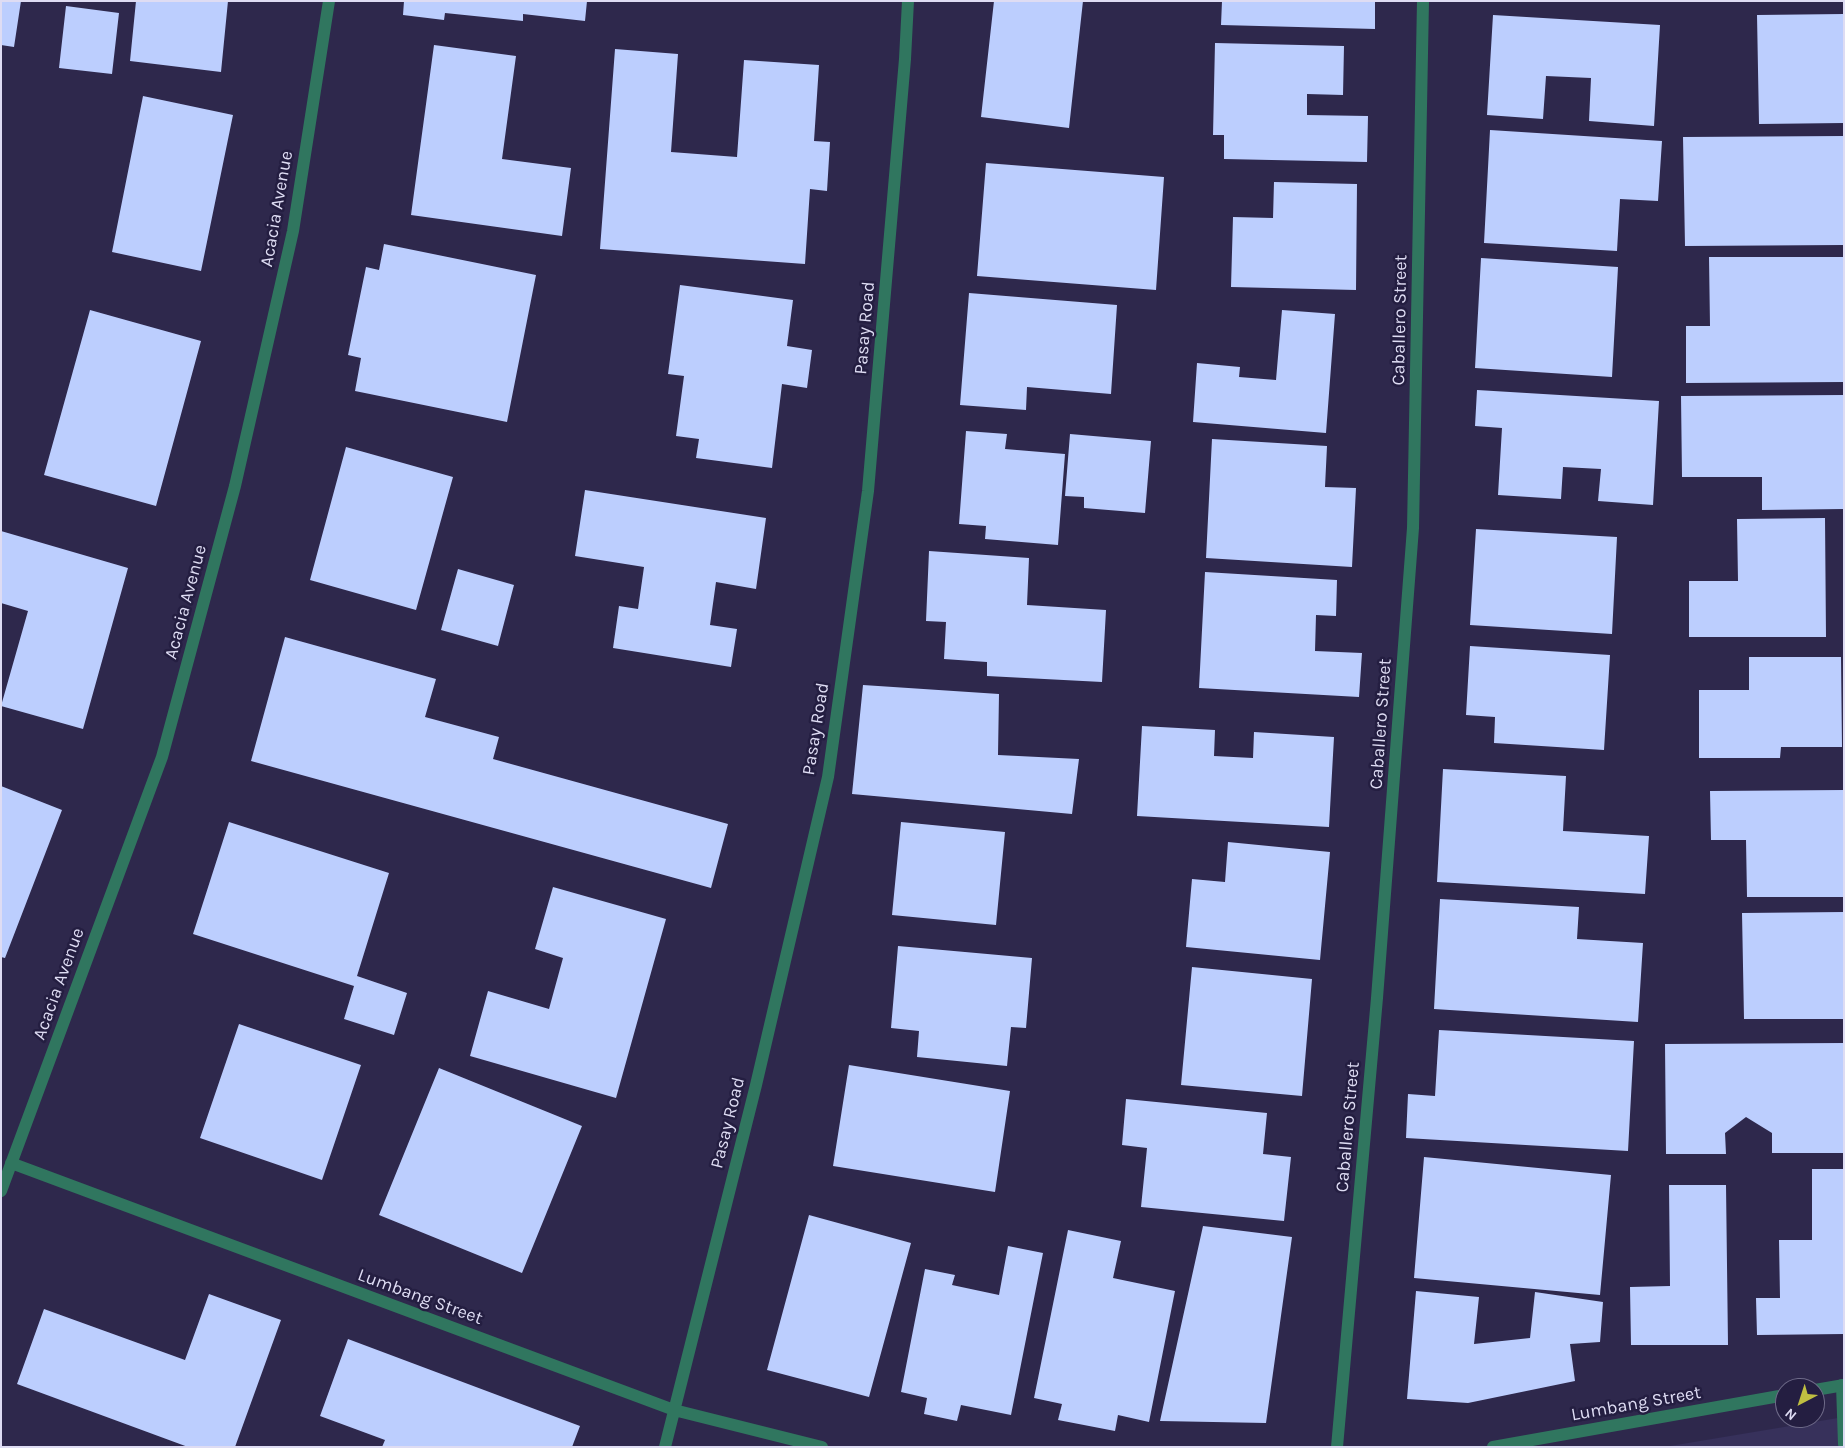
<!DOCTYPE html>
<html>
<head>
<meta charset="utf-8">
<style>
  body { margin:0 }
  #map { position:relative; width:1845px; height:1448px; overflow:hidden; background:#2e284c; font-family:Karla,sans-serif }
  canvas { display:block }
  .frame { position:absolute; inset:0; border:2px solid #dedcf3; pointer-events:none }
  .north { position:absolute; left:1775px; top:1378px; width:50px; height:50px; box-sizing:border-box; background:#241e41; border:1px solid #6e6a88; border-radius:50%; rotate:220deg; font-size:14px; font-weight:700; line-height:20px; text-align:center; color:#dedcf3 }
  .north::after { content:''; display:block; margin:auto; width:18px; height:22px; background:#bfbe41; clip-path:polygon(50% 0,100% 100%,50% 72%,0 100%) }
</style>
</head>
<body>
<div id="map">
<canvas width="1845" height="1448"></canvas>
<div class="frame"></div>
<div class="north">N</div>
</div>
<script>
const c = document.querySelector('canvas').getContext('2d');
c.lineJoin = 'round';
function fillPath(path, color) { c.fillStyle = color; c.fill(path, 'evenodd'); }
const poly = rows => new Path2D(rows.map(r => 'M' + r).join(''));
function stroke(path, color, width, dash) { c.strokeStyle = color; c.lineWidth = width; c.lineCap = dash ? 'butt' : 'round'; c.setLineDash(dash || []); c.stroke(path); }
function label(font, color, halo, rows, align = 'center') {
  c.font = font + ' Karla,sans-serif'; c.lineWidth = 5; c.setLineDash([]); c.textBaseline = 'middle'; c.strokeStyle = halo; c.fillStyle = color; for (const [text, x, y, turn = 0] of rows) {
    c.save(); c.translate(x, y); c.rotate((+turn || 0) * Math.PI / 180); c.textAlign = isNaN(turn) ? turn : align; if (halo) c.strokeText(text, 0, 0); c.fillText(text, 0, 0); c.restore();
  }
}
const built = poly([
  [1844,1417,1844,1447,1664,1447]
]);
const building = poly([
  [1,1,21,1,14,47,1,45],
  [136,1,228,1,221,72,130,61],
  [404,1,587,1,585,21,523,14,523,21,445,13,444,20,403,15],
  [994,1,1083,1,1069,128,981,117],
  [1222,1,1375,1,1375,29,1221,25],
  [66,6,119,13,112,74,59,68],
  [1844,14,1844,123,1759,124,1757,15],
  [1493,15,1660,25,1654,126,1589,121,1591,78,1546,76,1543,119,1487,115],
  [1215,43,1344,46,1343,95,1307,94,1307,115,1368,116,1367,162,1224,159,1224,135,1213,135],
  [434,45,516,56,502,159,571,168,562,236,411,215],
  [615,49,678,54,671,152,737,157,744,60,819,65,814,141,830,142,827,191,810,189,805,264,600,249],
  [143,96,233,115,201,271,112,252],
  [1490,130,1662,141,1658,201,1620,199,1617,251,1484,243],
  [1844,136,1844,245,1685,246,1683,137],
  [986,163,1164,177,1156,290,977,276],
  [1274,182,1357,184,1356,290,1231,287,1233,217,1273,218],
  [384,244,536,275,507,422,355,391,361,358,348,355,366,267,379,270],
  [1709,257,1844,257,1844,382,1686,383,1686,326,1710,326],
  [1481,258,1618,267,1612,377,1475,368],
  [680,285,793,300,787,346,812,350,807,388,782,384,772,468,696,458,699,439,676,436,684,376,668,374],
  [969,293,1117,305,1111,394,1027,387,1026,410,960,405],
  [90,310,201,341,156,506,44,475],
  [1282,310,1335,314,1326,433,1193,422,1197,363,1240,367,1239,377,1276,380],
  [1477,390,1659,401,1653,505,1598,501,1601,469,1563,467,1561,499,1498,495,1502,428,1475,426],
  [1844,395,1844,509,1762,510,1762,477,1682,477,1681,396],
  [966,431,1007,434,1005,449,1065,454,1058,545,985,539,986,526,959,524],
  [1070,434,1151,441,1145,513,1084,508,1084,497,1065,496],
  [1212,439,1327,446,1325,487,1356,488,1352,567,1206,558],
  [346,447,453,477,416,610,310,580],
  [585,490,766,518,756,589,716,582,710,625,737,629,731,667,613,648,619,606,638,609,644,567,575,556],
  [1825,518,1826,637,1689,637,1689,581,1738,581,1737,519],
  [1476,529,1617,537,1612,634,1470,625],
  [1,531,128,568,83,729,1,706,28,611,1,603],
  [929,551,1029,558,1027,605,1106,610,1102,682,987,676,987,662,944,659,946,622,926,621],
  [458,569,514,585,498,646,441,630],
  [1205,572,1337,580,1336,616,1316,615,1315,651,1362,653,1359,697,1199,688],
  [285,637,436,679,425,717,499,737,493,759,728,824,711,888,251,761],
  [1470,646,1610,655,1604,750,1494,743,1495,717,1466,715],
  [1749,657,1841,657,1842,747,1781,747,1780,758,1699,758,1699,690,1749,690],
  [863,685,999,694,998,755,1079,759,1072,814,852,794],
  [1142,726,1215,730,1214,756,1253,758,1254,732,1334,737,1329,827,1137,816],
  [1443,769,1566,776,1563,831,1649,836,1645,894,1437,882],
  [1,786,62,810,5,958,1,957],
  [1844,790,1844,897,1747,897,1746,840,1711,840,1710,791],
  [229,822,389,873,357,976,407,993,394,1035,344,1019,354,986,193,934],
  [901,822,1005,832,996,925,892,915],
  [1228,842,1330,852,1320,960,1186,947,1192,879,1225,882],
  [553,887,666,919,616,1098,470,1056,488,991,549,1009,563,958,535,949],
  [1440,899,1579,907,1577,939,1643,943,1638,1022,1434,1009],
  [1844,912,1844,1019,1744,1019,1742,913],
  [898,946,1032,958,1026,1028,1011,1027,1007,1066,917,1057,919,1031,891,1028],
  [1192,967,1312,979,1302,1096,1181,1085],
  [239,1024,361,1065,322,1180,200,1138],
  [1439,1030,1634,1041,1628,1151,1406,1138,1408,1094,1435,1096],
  [1844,1043,1844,1153,1772,1153,1772,1133,1746,1117,1725,1133,1726,1154,1666,1154,1665,1044],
  [849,1065,1010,1091,995,1192,833,1166],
  [439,1068,582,1126,522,1273,379,1215],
  [1126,1099,1267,1113,1263,1154,1291,1157,1284,1221,1141,1207,1147,1148,1122,1145],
  [1424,1157,1611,1175,1600,1295,1414,1278],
  [1812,1169,1844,1169,1844,1334,1757,1335,1756,1298,1780,1298,1779,1240,1812,1240],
  [1669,1185,1726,1185,1728,1345,1631,1345,1630,1287,1670,1286],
  [809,1215,911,1243,869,1397,767,1370],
  [1203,1226,1292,1237,1266,1423,1160,1421],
  [1068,1230,1121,1241,1113,1278,1175,1291,1149,1422,1118,1415,1115,1431,1058,1420,1062,1404,1034,1398],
  [1008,1246,1043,1253,1011,1415,961,1405,957,1421,924,1414,927,1398,901,1392,925,1269,955,1275,952,1285,999,1295],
  [1416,1291,1479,1297,1474,1344,1530,1338,1535,1292,1603,1302,1600,1342,1570,1344,1575,1381,1468,1403,1407,1399],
  [209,1294,281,1320,235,1447,188,1447,17,1384,44,1309,185,1360],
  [348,1339,580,1426,572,1447,382,1447,385,1440,320,1416]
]);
const service = poly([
  [1842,1385,1844,1444]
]);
const minor = poly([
  [11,1163,674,1410,822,1447],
  [1,1191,162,757,235,486,293,231,329,1],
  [1815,1390,1844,1385],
  [665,1447,756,1085,828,777,868,491,905,59,908,1],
  [1337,1447,1377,998,1413,528,1423,1],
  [1493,1447,1785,1395]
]);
const streetNames = [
  ["Acacia Avenue",277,209,-80],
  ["Caballero Street",1400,320,-89],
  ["Pasay Road",865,328,-85],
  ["Acacia Avenue",186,602,-75],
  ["Caballero Street",1381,724,-86],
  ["Pasay Road",816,729,-81],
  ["Acacia Avenue",59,984,-70],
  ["Pasay Road",728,1123,-76],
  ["Caballero Street",1348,1127,-85],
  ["Lumbang Street",420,1297,20],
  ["Lumbang Street",1636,1404,-10]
];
fillPath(built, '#37315b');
fillPath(building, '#bccefe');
stroke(service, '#30765f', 12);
stroke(minor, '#30765f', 12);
label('18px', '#dedcf3', '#241e41', streetNames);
</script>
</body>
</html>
